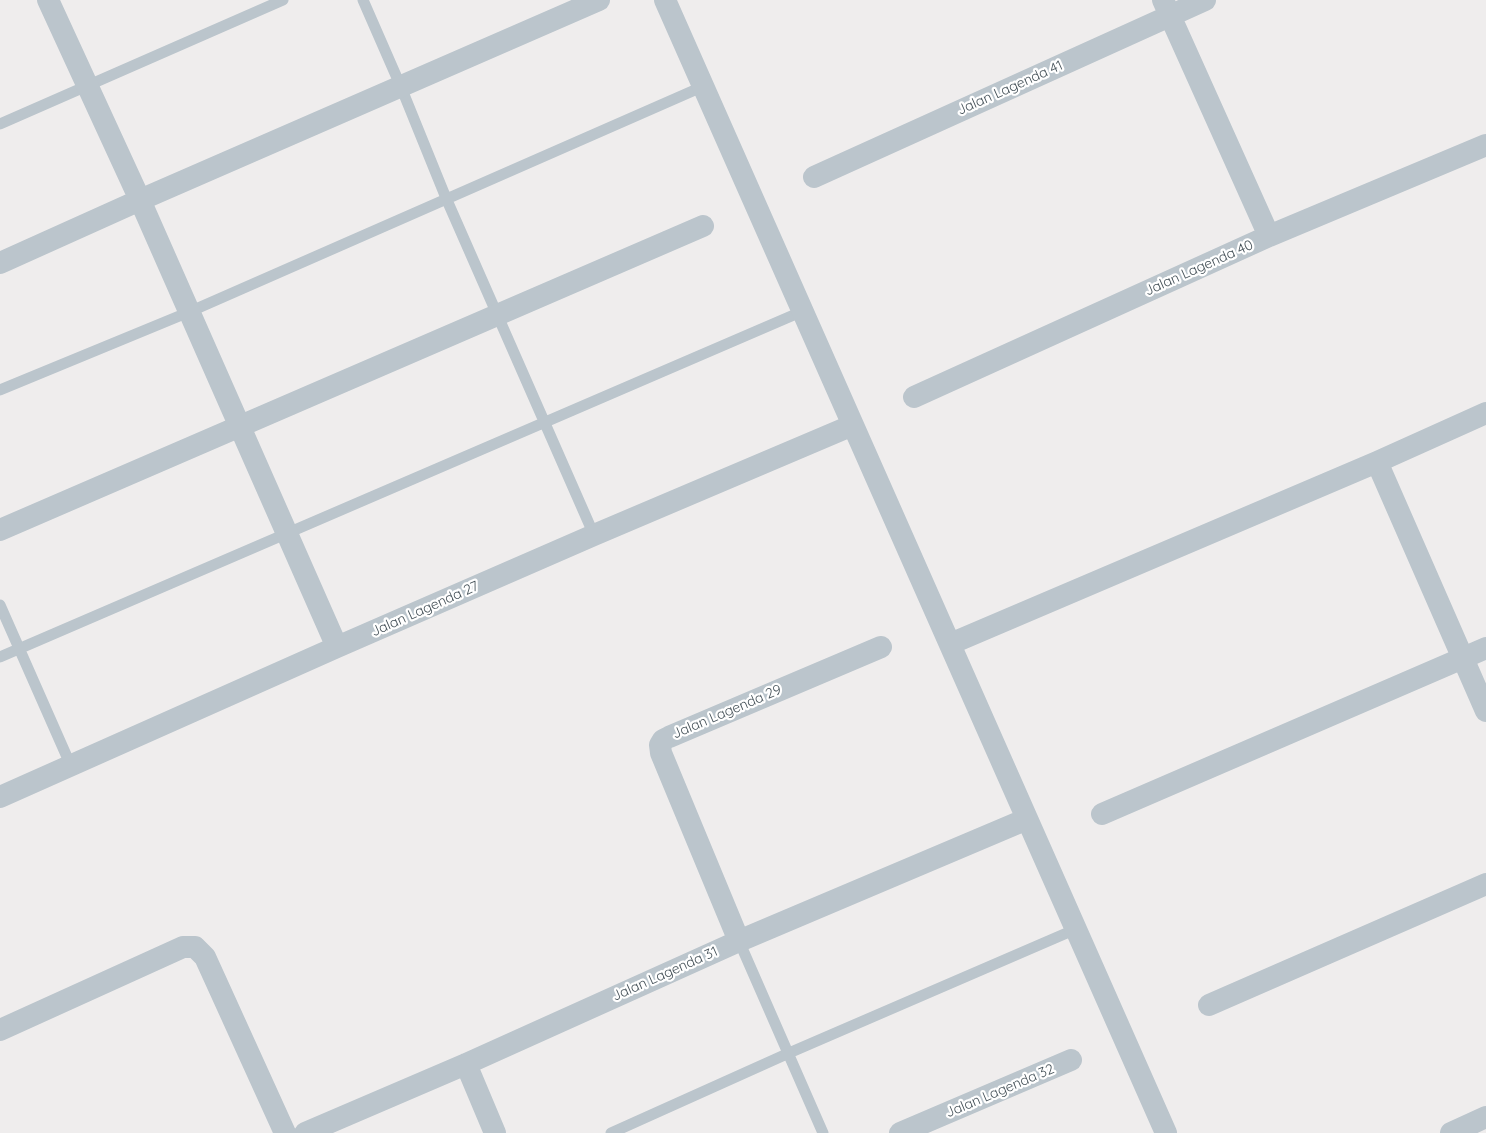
<!DOCTYPE html>
<html>
<head>
<meta charset="utf-8">
<style>
  body { margin:0 }
  canvas { display:block; background:#efeded }
</style>
</head>
<body>
<canvas width="1486" height="1133"></canvas>
<script>
const c = document.querySelector('canvas').getContext('2d');
c.lineJoin = 'round';
const poly = rows => new Path2D(rows.map(r => 'M' + r).join(''));
function stroke(path, color, width, dash) { c.strokeStyle = color; c.lineWidth = width; c.lineCap = dash ? 'butt' : 'round'; c.setLineDash(dash || []); c.stroke(path); }
function label(font, color, halo, rows, align = 'center') {
  c.font = font + ' Quicksand,sans-serif'; c.lineWidth = 4.5; c.setLineDash([]); c.textBaseline = 'middle'; c.strokeStyle = halo; c.fillStyle = color; for (const [text, x, y, turn = 0] of rows) {
    c.save(); c.translate(x, y); c.rotate((+turn || 0) * Math.PI / 180); c.textAlign = isNaN(turn) ? turn : align; if (halo) c.strokeText(text, 0, 0); c.fillText(text, 0, 0); c.restore();
  }
}
const service = poly([
  [363,0,401,87,446,198,594,535],
  [0,124,283,0],
  [0,390,189,312,704,86],
  [0,605,71,766],
  [0,657,803,311],
  [739,941,823,1133],
  [611,1133,789,1053,1076,929]
]);
const minor = poly([
  [48,0,140,200,337,647],
  [665,0,1166,1133],
  [1163,0,1269,236],
  [814,177,1205,0],
  [0,263,140,200,599,0],
  [914,397,1269,236,1486,145],
  [1377,462,1486,711],
  [0,530,703,226],
  [950,644,1377,462,1486,413],
  [0,797,337,647,594,535,853,425],
  [1102,814,1486,648],
  [739,941,661,753,660,745,663,740,669,737,881,647],
  [1209,1005,1486,884],
  [0,1030,183,947,195,947,205,957,285,1133],
  [466,1064,495,1133],
  [305,1133,466,1064,739,941,1027,819],
  [900,1133,1071,1060],
  [1451,1133,1486,1117]
]);
const streetNames = [
  ["Jalan Lagenda 41",1010,88,-24],
  ["Jalan Lagenda 40",1199,268,-24],
  ["Jalan Lagenda 27",425,609,-24],
  ["Jalan Lagenda 29",727,712,-23],
  ["Jalan Lagenda 31",665,974,-24],
  ["Jalan Lagenda 32",1000,1091,-23]
];
stroke(service, '#bbc5cc', 11);
stroke(minor, '#bbc5cc', 22);
label('14px', '#465259', '#fff', streetNames);
</script>
</body>
</html>
